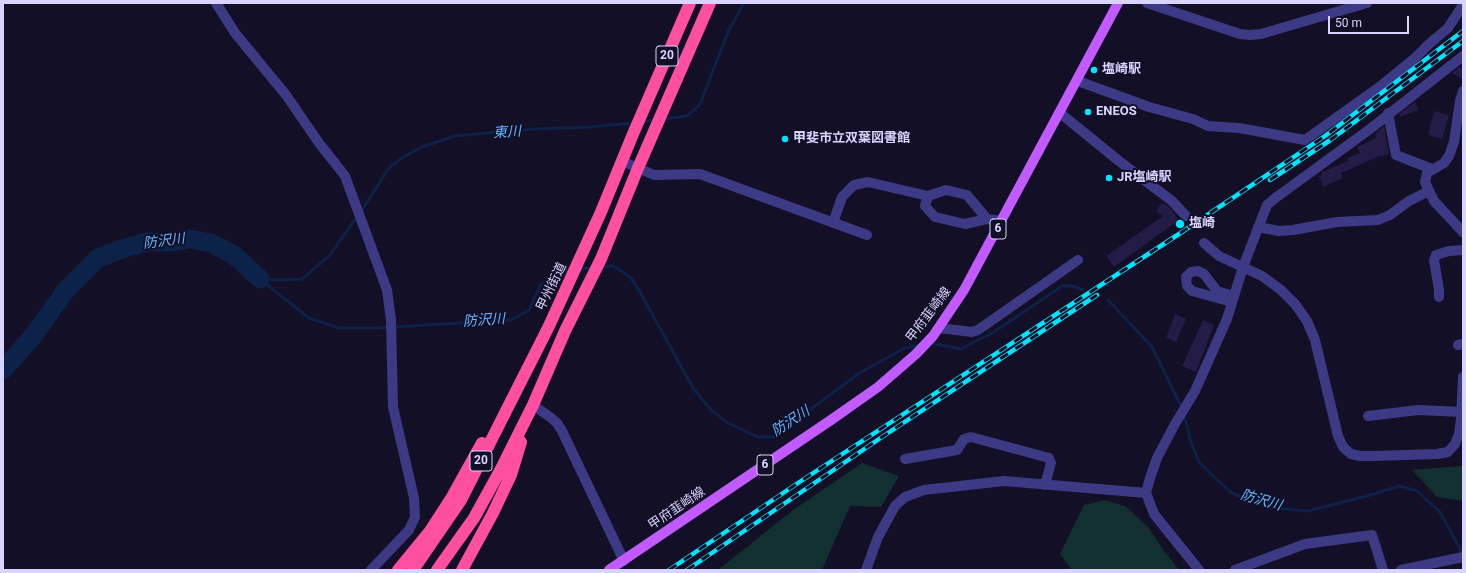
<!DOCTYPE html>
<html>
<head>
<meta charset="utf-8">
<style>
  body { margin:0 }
  #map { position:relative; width:1466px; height:573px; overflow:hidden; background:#130f26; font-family:Roboto,sans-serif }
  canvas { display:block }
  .frame { position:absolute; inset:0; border:4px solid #d9d4ff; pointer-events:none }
  .scale { position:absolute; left:1328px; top:16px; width:81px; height:18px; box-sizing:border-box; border:2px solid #d9d4ff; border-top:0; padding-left:5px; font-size:12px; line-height:14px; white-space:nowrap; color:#d9d4ff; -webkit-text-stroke:3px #130f26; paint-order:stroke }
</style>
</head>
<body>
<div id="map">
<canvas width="1466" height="573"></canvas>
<div class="frame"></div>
<div class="scale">50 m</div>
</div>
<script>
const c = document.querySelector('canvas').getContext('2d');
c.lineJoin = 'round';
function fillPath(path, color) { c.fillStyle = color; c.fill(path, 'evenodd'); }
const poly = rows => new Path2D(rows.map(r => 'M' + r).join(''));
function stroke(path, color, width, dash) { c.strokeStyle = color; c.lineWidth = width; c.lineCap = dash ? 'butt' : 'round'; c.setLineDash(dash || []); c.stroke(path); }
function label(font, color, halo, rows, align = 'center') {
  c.font = font + ' Roboto,"Noto Sans JP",sans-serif'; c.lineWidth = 4; c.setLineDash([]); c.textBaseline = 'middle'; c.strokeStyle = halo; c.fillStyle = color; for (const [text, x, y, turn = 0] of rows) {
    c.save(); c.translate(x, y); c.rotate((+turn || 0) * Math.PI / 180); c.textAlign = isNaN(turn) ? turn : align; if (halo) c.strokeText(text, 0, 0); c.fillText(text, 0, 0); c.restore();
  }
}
const green = poly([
  [862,463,899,476,881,507,850,506,822,570,718,570,793,510],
  [1463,466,1463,501,1437,497,1412,470],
  [1105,500,1125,506,1148,527,1165,552,1179,570,1072,570,1060,554,1084,505]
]);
const stream = poly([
  [663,119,687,116,700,104,728,32,744,3],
  [641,122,655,120],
  [360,213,389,168,403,157,422,147,455,136,486,133,535,129,590,127,634,123],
  [600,267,613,266,629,276,636,285,693,388,710,409,726,422,758,437,773,437,861,372,905,348,921,345],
  [579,269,593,268],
  [260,279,309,318,339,328,376,328,511,320,529,310,540,286,547,280,571,270],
  [261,279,277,280,302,279,329,256,357,217],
  [1108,300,1152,347,1182,408],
  [930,343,961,349,994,332,1062,286,1072,286,1083,290],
  [1184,414,1191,442,1199,462,1215,478,1232,493,1251,501,1273,508,1308,511,1374,494,1399,486,1417,491,1440,512,1463,554]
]);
const river = poly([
  [3,370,33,336,66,290,98,258,122,249,146,242,171,242,190,239,211,243,234,255,260,279]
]);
const building = poly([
  [1459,67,1463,70,1463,79,1452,73],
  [1415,102,1418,110,1400,117,1399,114],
  [1434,111,1449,115,1442,139,1428,135],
  [1384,126,1389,154,1382,156,1382,155,1341,173,1343,178,1323,187,1319,176,1322,175,1322,172,1348,161,1347,158,1360,153,1357,147,1376,138,1375,134],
  [1162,203,1169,207,1179,220,1114,267,1106,256,1163,216,1156,211],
  [1175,314,1186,319,1176,342,1166,338],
  [1203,320,1214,325,1196,372,1182,366]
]);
const minor = poly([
  [216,3,235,33,286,95,319,143,345,176,387,290,391,320,393,407,414,498,415,517,409,530,371,570],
  [1147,3,1240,34,1250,35,1261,34,1367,3],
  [1078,81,1149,107,1193,119,1208,126,1239,128,1305,140,1382,85,1414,59,1429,44,1448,28,1463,5],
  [1463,91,1460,101,1454,142,1449,156,1444,163,1427,173,1425,182,1434,201,1463,232],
  [1060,113,1119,161,1172,201,1186,216],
  [1388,113,1396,155,1432,169],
  [622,161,654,175,700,174,867,235],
  [987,219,967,195,946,190,928,196,925,206,935,217,965,224,987,219,1002,221],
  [833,223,842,197,854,185,868,182,928,196],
  [1258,227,1279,231,1293,230,1337,222,1378,220,1390,215,1409,201,1429,191],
  [1204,243,1219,256,1262,276,1281,290,1295,304,1307,321,1315,340,1338,436,1343,447,1351,454,1360,456,1373,456,1437,454,1448,452,1455,444,1459,434,1461,419,1463,377],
  [1439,297,1439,290,1434,260,1436,255,1449,251,1463,250],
  [1232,302,1192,291,1187,286,1186,277,1191,272,1198,271,1204,274,1217,291,1234,296],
  [939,328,972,332,978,330,1078,260],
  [1458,345,1463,344],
  [533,405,550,417,557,423,562,431,624,561],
  [1368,416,1418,410,1463,412],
  [905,459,957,450,964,439,971,437,1049,458,1051,463,1045,485],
  [866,570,878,537,895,506,905,497,924,490,1004,481,1146,493],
  [1199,570,1154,514,1146,493,1150,478,1157,458,1175,424,1195,391,1227,319,1243,267,1267,205,1274,199,1370,129,1463,56],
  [1235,570,1305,544,1372,535,1383,570],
  [1401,570,1463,557]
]);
const major = poly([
  [609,570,831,420,878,387,916,354,933,336,964,290,1118,3]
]);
const highway = poly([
  [398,570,430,531,452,497,482,443],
  [413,570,461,500,549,326,601,212,633,134,690,3],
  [437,570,474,518,501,469,533,405,565,331,601,259,638,168,710,3],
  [462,570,493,513,511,475,521,442]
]);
const rail = poly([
  [1270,180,1329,141,1463,41],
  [669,570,798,483,1179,234,1325,136,1463,31],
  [687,570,882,437,1097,295]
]);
const markers = [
  [1094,70,4,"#00e5ff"],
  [1088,112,4,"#00e5ff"],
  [785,139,4,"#00e5ff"],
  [1109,178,4,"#00e5ff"],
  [1180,224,5,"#00e5ff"]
];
const shields = [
  [667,56,22],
  [998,229,16],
  [481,461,22],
  [765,465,16]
];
const shieldNames = [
  ["20",667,56],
  ["6",998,229],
  ["20",481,461],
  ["6",765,465]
];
const poiNames = [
  ["塩崎駅",1102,70],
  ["ENEOS",1096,112],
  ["甲斐市立双葉図書館",793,139],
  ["JR塩崎駅",1117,178],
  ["塩崎",1189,224]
];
const streetNames = [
  ["甲州街道",552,287,-64],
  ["甲府韮崎線",929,315,-53],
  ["甲府韮崎線",677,509,-34]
];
const waterNames = [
  ["東川",507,133,-4],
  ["防沢川",164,242,-7],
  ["防沢川",484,321,-4],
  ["防沢川",791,422,-33],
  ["防沢川",1261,501,16]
];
fillPath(green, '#12302f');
stroke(stream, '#0c2248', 3);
stroke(river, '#0c2248', 19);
fillPath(building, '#241b47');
stroke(minor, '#3d3a85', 10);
stroke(major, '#c25bff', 10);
stroke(highway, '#ff4fa3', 12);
stroke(rail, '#00e5ff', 4.5);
stroke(rail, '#130f26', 3, [9]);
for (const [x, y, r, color] of markers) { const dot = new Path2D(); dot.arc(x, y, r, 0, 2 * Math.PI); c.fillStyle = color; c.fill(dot); stroke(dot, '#130f26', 1.5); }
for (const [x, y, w] of shields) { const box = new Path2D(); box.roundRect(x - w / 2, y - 10, w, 20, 3); c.fillStyle = '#130f26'; c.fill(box); stroke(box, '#d9d4ff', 1); }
label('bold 12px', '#d9d4ff', null, shieldNames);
label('bold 13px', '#d9d4ff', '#130f26', poiNames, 'left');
label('13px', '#d9d4ff', '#130f26', streetNames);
label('italic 14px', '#62b6ff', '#130f26', waterNames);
</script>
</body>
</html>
